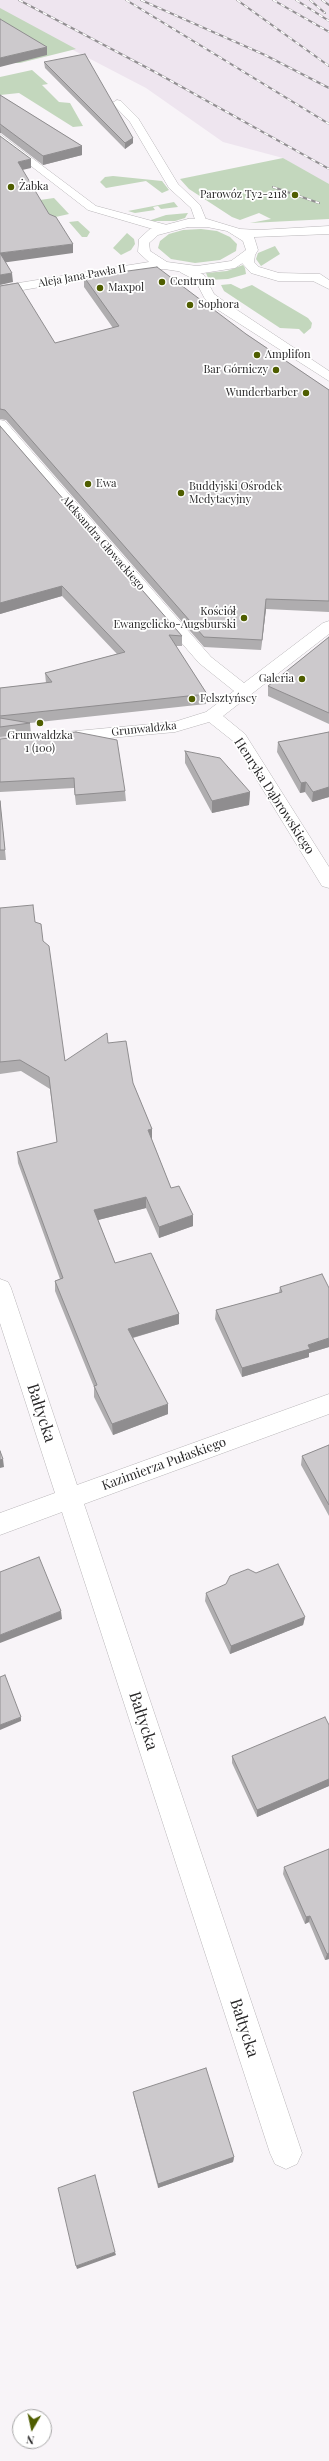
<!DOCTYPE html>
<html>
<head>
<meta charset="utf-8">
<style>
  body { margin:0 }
  #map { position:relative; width:329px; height:2461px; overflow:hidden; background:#f8f4f8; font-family:"Playfair Display",serif }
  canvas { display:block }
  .north { position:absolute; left:12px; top:2409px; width:40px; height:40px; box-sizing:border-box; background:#fff; border:1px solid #a9a9a9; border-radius:50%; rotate:189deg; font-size:11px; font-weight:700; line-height:16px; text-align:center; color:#282728 }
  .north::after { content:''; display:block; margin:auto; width:14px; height:18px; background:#4f5e00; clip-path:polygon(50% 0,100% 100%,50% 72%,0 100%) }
</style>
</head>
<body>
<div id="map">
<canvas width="329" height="2461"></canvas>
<div class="north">N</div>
</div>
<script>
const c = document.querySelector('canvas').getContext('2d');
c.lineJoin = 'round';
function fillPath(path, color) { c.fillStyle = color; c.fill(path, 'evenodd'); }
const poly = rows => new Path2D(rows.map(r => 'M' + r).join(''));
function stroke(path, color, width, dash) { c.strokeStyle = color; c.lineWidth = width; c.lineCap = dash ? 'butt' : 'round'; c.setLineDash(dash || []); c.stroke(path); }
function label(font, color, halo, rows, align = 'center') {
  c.font = font + ' "Playfair Display",serif'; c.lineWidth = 3.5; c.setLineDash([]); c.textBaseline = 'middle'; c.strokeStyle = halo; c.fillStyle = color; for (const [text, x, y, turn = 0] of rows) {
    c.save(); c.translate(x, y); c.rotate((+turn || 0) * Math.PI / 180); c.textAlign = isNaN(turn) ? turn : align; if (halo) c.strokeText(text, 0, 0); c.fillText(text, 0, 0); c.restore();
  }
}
const built = poly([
  [0,0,329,0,329,187,283,158,223,142,146,88,0,12]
]);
const green = poly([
  [0,8,76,49,20,63,11,63,0,28],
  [32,70,48,84,42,85,59,102,70,103,83,126,73,127,19,93,0,95,0,77],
  [283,158,329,184,329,219,250,223,271,219,259,213,240,220,232,217,189,189,180,179],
  [113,176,162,181,169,190,162,193,146,181,106,188,100,182,105,177],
  [54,198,69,214,51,218,40,200],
  [174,202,178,207,161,209,158,206,153,207,155,210,135,213,128,211],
  [188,213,185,218,175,221,148,221,166,215],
  [78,221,90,232,87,237,82,237,69,222],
  [201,229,217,231,230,237,237,244,236,251,220,260,195,263,171,259,158,248,160,241,169,234,183,230],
  [127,233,134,239,135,244,131,250,121,255,113,248],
  [275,246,280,254,261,266,256,259,258,253],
  [243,265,245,268,246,274,228,279,209,280,206,273,227,271],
  [231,284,241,289,252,285,308,318,312,323,311,328,304,334,299,329,280,328,224,291,221,285]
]);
const street = poly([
  [117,100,121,101,138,118,178,184,200,205,207,222,205,225,197,225,191,208,169,188,130,122,112,103,117,100],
  [0,134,96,206,167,225,169,228,163,232,88,210,0,142,0,134],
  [249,251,255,255,254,262,259,267,279,273,320,274,329,280,329,289,313,281,278,281,251,273,242,263,243,255,249,251],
  [184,265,204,275,214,294,225,302,329,371,329,381,215,308,205,299,195,280,180,272,178,269,184,265],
  [0,420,5,421,211,657,244,683,323,623,329,621,329,634,223,716,245,734,329,867,329,888,322,886,233,741,209,722,175,732,0,748,0,738,174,722,206,712,234,691,199,663,0,433,0,420],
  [0,1279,8,1282,11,1288,77,1485,329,1394,329,1414,84,1504,302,2153,297,2164,286,2169,275,2164,270,2153,62,1512,0,1535,0,1513,55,1493,0,1323,0,1279]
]);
const secondary = poly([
  [188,219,207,219,240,229,259,230,329,226,329,234,254,237,258,250,255,255,235,268,197,274,164,269,137,270,0,294,0,286,149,262,138,252,139,239,150,229,188,219],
  [188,227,207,227,227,231,243,241,246,250,231,261,197,266,167,262,150,251,149,243,158,235,188,227]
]);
const rail = poly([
  [19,0,155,72,329,169],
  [126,0,329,124],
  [141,0,265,55,329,88],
  [237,0,329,66],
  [273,0,329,32],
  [296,0,329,21],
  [310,0,325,13],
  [322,0,329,5],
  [273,187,319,203]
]);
const wall = poly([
  [44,62,133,138,133,143,125,149,45,68],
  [0,95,82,146,82,155,43,165,1,133,0,133],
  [84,277,246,334,329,390,329,612,266,609,261,650,204,647,6,420,0,419,0,422,0,286,55,343,113,328,84,287],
  [0,426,182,636,182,646,176,646,207,694,206,704,30,723,31,734,0,737,0,688,46,683,45,673,117,654,62,596,0,614],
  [329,637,329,724,268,696,268,686],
  [329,732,329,797,312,802,305,792,300,793,277,752,278,742],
  [0,739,125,791,126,801,76,805,74,788,0,792],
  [185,751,250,792,249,805,212,813,185,763],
  [0,801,6,860,0,860],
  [0,908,35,922,43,941,65,1061,108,1043,133,1083,152,1129,152,1140,171,1188,193,1226,159,1238,146,1208,98,1220,115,1263,179,1314,179,1324,133,1338,168,1414,113,1435,94,1397,94,1387,55,1291,55,1281,60,1279,18,1163,17,1152,57,1142,50,1089,21,1071,0,1074],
  [280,1287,329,1288,329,1347,309,1353,309,1357,242,1377,215,1319,216,1310,279,1293],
  [329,1445,329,1516,301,1465,302,1456],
  [206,1593,305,1617,303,1625,230,1654,205,1601],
  [329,1725,329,1786,257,1817,232,1763,232,1756],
  [329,1849,329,1959,325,1960,309,1922,305,1924,283,1874,284,1867],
  [133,2092,234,2157,233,2162,158,2188,134,2097]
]);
const shadedWall = poly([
  [47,47,47,55,0,67,0,58],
  [0,124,1,133,0,133],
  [133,138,133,143,125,149,125,143],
  [82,146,82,155,43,165,43,156],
  [31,159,31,168,18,171,18,162],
  [73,244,73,253,1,263,0,253],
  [12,273,13,282,0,285,0,275],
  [62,586,62,596,0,614,0,603],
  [266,599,266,609,261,650,262,640],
  [306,782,305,792,300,793,301,783],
  [329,787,329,797,312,802,313,792],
  [250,792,249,805,212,813,212,801],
  [152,1129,152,1140,148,1130],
  [146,1197,146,1208,94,1221,94,1210],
  [193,1215,193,1226,159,1238,159,1227],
  [179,1314,179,1324,128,1339,128,1329],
  [329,1338,329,1347,309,1353,309,1357,242,1377,242,1368,308,1345],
  [168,1404,168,1414,113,1435,112,1424],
  [3,1459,4,1467,0,1468,0,1460],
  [61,1611,62,1619,0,1643,0,1635],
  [305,1617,303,1625,230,1654,231,1646],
  [21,1717,21,1721,0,1730,0,1725],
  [329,1779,329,1786,257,1817,257,1810],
  [310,1916,309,1922,305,1924,306,1917],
  [329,1953,329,1959,325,1960,327,1954],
  [234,2157,233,2162,158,2188,158,2184],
  [115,2252,116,2255,77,2269,76,2266]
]);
const building = poly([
  [0,19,47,47,0,58,0,19],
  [85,54,133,138,125,143,44,62,85,54],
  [0,95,82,146,43,156,0,124,0,95],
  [0,136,31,159,18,162,49,214,56,217,73,244,0,253,12,273,0,275,0,136],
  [157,267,246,334,329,390,329,601,266,599,262,640,204,637,5,410,0,409,0,286,18,283,55,343,119,326,84,277,157,267],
  [0,426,182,636,169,635,207,694,0,716,0,688,52,682,45,673,125,652,62,586,0,603,0,426],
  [329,637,329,713,268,686,329,637],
  [0,718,30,723,0,727,0,718],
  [76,732,117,740,125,791,75,795,74,778,0,782,0,739,76,732],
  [329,732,329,787,313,792,306,782,301,783,278,742,329,732],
  [185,751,220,758,250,792,212,801,185,751],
  [0,801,5,850,0,850,0,801],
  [33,905,35,922,41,924,43,941,49,946,65,1061,107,1033,108,1043,126,1041,133,1083,152,1129,148,1130,171,1188,179,1186,193,1215,159,1227,146,1197,94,1210,115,1263,151,1253,179,1314,128,1329,168,1404,112,1424,94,1386,97,1385,55,1281,63,1278,17,1152,57,1142,49,1077,20,1060,0,1062,0,908,33,905],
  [322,1274,329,1288,329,1338,308,1345,310,1349,242,1368,216,1310,282,1292,280,1287,322,1274],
  [329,1445,329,1505,302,1456,329,1445],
  [0,1451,3,1459,0,1460,0,1451],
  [39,1557,61,1611,0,1635,0,1572,39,1557],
  [278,1564,305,1617,231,1646,206,1593,226,1584,230,1576,248,1569,256,1573,278,1564],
  [5,1675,21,1717,0,1725,0,1677,5,1675],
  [325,1717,329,1725,329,1779,257,1810,232,1756,325,1717],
  [329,1849,329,1953,327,1954,310,1916,306,1917,284,1867,329,1849],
  [206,2068,234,2157,158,2184,133,2092,206,2068],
  [95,2175,115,2252,76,2266,58,2188,95,2175]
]);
const markers = [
  [11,187,4,"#4f5e00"],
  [295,195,4,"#4f5e00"],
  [162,282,4,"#4f5e00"],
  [100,288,4,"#4f5e00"],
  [190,305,4,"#4f5e00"],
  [257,355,4,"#4f5e00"],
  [276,370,4,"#4f5e00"],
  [306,393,4,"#4f5e00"],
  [88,484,4,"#4f5e00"],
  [181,493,4,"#4f5e00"],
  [244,618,4,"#4f5e00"],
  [302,679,4,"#4f5e00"],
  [192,699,4,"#4f5e00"],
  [40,723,4,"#4f5e00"]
];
const farPoinames = [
  ["Żabka",19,187],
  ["Parowóz Ty2-2118",287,195,"right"],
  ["Centrum",170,282],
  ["Maxpol",108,288],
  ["Sophora",198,305],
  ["Amplifon",265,355],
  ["Bar Górniczy",268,370,"right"],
  ["Wunderbarber",298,393,"right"],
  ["Ewa",96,484],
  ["Buddyjski Ośrodek",189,487],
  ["Medytacyjny",189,500],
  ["Kościół",236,612,"right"],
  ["Ewangelicko-Augsburski",236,625,"right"],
  ["Galeria",294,679,"right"],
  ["Felsztyńscy",200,699],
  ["Grunwaldzka",40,736,"center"],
  ["1 (100)",40,749,"center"]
];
const farStreetnames = [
  ["Aleja Jana Pawła II",82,276,-10],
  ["Aleksandra Głowackiego",103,543,49],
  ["Grunwaldzka",144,729,-6]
];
const streetNames = [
  ["Henryka Dąbrowskiego",274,796,57],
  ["Kazimierza Pułaskiego",164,1464,-20]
];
const nearStreetnames = [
  ["Bałtycka",41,1413,72],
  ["Bałtycka",143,1721,72],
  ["Bałtycka",244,2028,72]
];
fillPath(built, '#eee5ef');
fillPath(green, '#c3d7bd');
stroke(street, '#b9b6b9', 1);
stroke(secondary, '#b9b6b9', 1);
fillPath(street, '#fff');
fillPath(secondary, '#fff');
stroke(rail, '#928f92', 2);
stroke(rail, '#fff', 1.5, [4.5]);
fillPath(wall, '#afadaf');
fillPath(shadedWall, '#8f8d8f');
fillPath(building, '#ccc9cc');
stroke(building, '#8f8d8f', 1);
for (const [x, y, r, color] of markers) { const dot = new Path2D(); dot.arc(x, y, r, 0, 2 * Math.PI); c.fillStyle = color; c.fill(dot); stroke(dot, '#fff', 1.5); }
label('11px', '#282728', '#fff', farPoinames, 'left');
label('11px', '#282728', '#fff', farStreetnames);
label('13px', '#282728', '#fff', streetNames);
label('16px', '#282728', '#fff', nearStreetnames);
</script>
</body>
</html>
